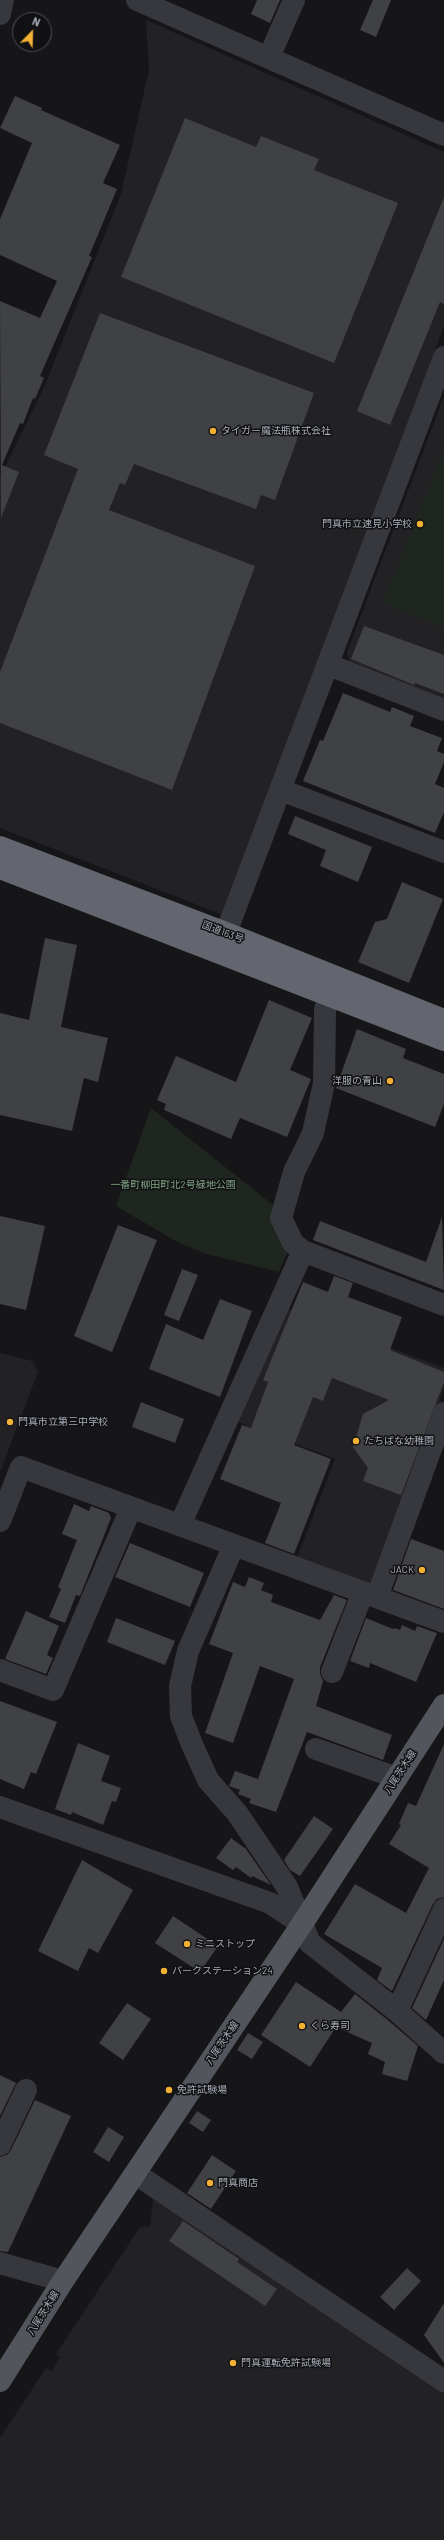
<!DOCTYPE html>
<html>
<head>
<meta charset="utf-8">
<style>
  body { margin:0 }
  #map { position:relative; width:444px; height:2540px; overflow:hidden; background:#161618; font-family:Barlow,sans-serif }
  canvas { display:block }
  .north { position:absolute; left:12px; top:12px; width:40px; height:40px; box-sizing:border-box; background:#111113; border:1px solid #4d4f55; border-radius:50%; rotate:23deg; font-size:11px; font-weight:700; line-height:16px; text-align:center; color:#a8adb8 }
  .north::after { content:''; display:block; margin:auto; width:14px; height:18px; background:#f2b134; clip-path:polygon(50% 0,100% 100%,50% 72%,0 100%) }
</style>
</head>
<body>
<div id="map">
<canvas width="444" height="2540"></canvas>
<div class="north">N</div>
</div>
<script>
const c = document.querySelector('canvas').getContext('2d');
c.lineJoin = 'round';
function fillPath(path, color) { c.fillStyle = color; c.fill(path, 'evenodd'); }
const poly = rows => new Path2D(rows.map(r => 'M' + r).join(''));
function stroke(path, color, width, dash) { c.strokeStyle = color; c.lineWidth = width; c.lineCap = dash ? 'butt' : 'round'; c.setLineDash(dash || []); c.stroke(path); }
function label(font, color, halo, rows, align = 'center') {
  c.font = font + ' Barlow,"Noto Sans JP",sans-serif'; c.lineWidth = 3; c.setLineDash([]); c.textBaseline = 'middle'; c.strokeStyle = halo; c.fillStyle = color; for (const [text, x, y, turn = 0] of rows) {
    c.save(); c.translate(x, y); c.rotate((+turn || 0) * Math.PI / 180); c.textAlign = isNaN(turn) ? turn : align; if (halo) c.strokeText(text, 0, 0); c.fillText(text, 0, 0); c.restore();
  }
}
const built = poly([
  [146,20,444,152,444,326,221,914,0,828,0,477,45,385,121,194,149,70],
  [444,396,444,702,350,665,347,652],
  [282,1307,444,1368,444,1388,375,1579,366,1585,297,1558,335,1459,238,1422],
  [0,1353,32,1361,38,1372,0,1472],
  [149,2190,444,2386,444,2540,0,2540,0,2438,46,2368,52,2371,60,2357,56,2354,140,2227,150,2226,153,2200]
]);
const green = poly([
  [444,449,444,628,383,603],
  [151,1108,273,1205,273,1213,287,1253,279,1272,207,1254,179,1243,116,1206]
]);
const building = poly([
  [257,0,280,0,270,23,251,14],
  [373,0,391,0,376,37,360,30],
  [15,96,42,108,41,110,120,145,103,183,117,189,89,256,92,257,40,376,44,378,35,399,33,398,23,424,20,423,2,465,19,472,1,518,0,301,40,318,57,281,0,255,0,219,32,143,0,128],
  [185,118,256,147,261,136,319,159,314,170,398,203,334,363,121,277],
  [444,197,444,304,440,302,390,425,357,411],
  [100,313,314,393,275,500,261,495,256,509,134,464,125,485,120,483,109,510,255,566,172,790,0,723,0,672,78,469,44,455],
  [364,626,444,655,444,694,415,683,414,685,351,659],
  [343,693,390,712,392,707,414,716,410,726,442,738,437,751,444,754,444,762,435,784,444,788,444,812,435,833,303,781,320,740,323,741],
  [295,816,372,847,358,882,320,866,326,850,288,834],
  [402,882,443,899,409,983,358,962,375,922,387,919],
  [45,938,77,945,61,1027,108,1038,98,1082,84,1078,72,1131,0,1115,0,1013,29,1020],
  [269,1000,312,1018,290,1070,311,1079,287,1137,240,1118,231,1139,164,1110,166,1104,157,1100,176,1056,236,1082],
  [357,1029,406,1049,403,1058,444,1074,444,1104,435,1127,336,1088],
  [0,1216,45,1226,26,1310,0,1304],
  [442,1217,444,1290,313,1240,320,1221,426,1262],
  [118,1225,157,1240,112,1352,74,1336],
  [182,1269,198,1275,179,1321,164,1315],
  [334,1276,353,1283,348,1297,402,1317,390,1350,444,1372,444,1382,401,1495,363,1481,368,1468,353,1447,363,1414,389,1400,332,1378,323,1401,313,1397,294,1445,331,1459,294,1554,265,1543,281,1503,220,1479,242,1425,251,1428,268,1382,263,1380,303,1282,328,1292],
  [220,1299,252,1311,220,1397,149,1369,166,1324,203,1340],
  [141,1402,184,1419,175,1443,132,1427],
  [74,1504,89,1511,91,1506,109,1513,111,1518,80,1596,76,1595,65,1623,49,1617,61,1589,58,1587,77,1540,62,1534],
  [411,1539,444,1551,444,1609,393,1590],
  [130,1543,204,1573,190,1607,115,1577],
  [249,1577,264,1583,261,1590,273,1595,271,1602,320,1620,334,1595,347,1600,320,1667,320,1674,323,1681,316,1706,392,1735,383,1760,307,1732,276,1812,249,1803,251,1799,238,1794,240,1790,229,1786,235,1771,258,1779,294,1679,260,1666,233,1743,205,1733,233,1653,209,1644,233,1582,245,1587],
  [26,1611,59,1626,47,1655,53,1658,46,1674,5,1659],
  [116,1618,175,1641,165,1665,107,1642],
  [366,1618,393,1629,394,1628,400,1630,402,1625,415,1631,417,1626,437,1633,416,1682,370,1663,369,1668,350,1661],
  [0,1701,57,1722,36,1774,31,1772,24,1789,0,1779],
  [78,1743,110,1756,101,1781,121,1788,116,1802,112,1801,103,1825,72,1812,71,1815,55,1809],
  [444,1744,444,1897,437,1899,433,1904,392,1991,377,1980,382,1968,324,1934,355,1884,406,1913,429,1868,389,1844,401,1825,399,1824,408,1803,416,1806],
  [314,1816,333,1829,300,1876,290,1870,284,1860],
  [231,1838,246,1849,271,1885,252,1876,251,1878,236,1867,233,1870,216,1858],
  [82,1860,133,1890,98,1953,89,1948,78,1971,38,1951],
  [173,1916,218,1946,200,1972,155,1943],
  [444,1939,444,1980,426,2020,412,2008],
  [296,1982,341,2012,355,1994,389,2021,418,2046,407,2081,382,2074,385,2062,368,2054,372,2043,336,2027,310,2067,261,2035],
  [127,2003,151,2019,123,2060,99,2043],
  [248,2033,263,2042,252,2059,237,2050],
  [0,2075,16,2083,0,2116],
  [35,2100,71,2116,8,2252,0,2251,0,2157,7,2155,11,2150],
  [197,2111,211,2120,203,2132,189,2123],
  [108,2127,124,2137,109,2162,93,2152],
  [212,2155,236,2171,211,2209,187,2193],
  [183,2221,239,2259,237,2262,277,2289,265,2306,169,2241],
  [407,2268,421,2281,394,2310,380,2297],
  [444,2303,444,2363,424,2335]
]);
const minor = poly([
  [137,0,444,135],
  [0,14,3,0],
  [269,57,294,0],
  [329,665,444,710],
  [281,790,444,852],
  [219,951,444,357],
  [303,1251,293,1243,281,1218,294,1172,313,1133,324,1083,325,1010,329,996],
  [0,1521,21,1467,444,1622],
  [180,1525,303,1251,444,1305],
  [234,1545,188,1651,180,1686,181,1716,191,1742,208,1780,237,1813,287,1887,310,1943,397,2011,444,2053],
  [377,1597,444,1413],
  [0,1670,53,1690,131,1508],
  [332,1672,363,1592],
  [316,1749,397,1778],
  [0,1807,270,1903,302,1924],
  [397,2011,444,1909],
  [0,2145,26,2090],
  [136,2174,444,2381],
  [0,2263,63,2281]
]);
const major = poly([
  [0,2381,63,2281,302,1924,444,1705]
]);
const highway = poly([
  [0,847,226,933,444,1020],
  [0,868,444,1040]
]);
const markers = [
  [213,431,4,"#f2b134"],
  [420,524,4,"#f2b134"],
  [390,1081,4,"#f2b134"],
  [10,1422,4,"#f2b134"],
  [356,1441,4,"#f2b134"],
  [422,1570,4,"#f2b134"],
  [187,1944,4,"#f2b134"],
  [164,1971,4,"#f2b134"],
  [302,2026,4,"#f2b134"],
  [169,2090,4,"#f2b134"],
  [210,2183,4,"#f2b134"],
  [233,2363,4,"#f2b134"]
];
const poiNames = [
  ["タイガー魔法瓶株式会社",221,431],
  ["門真市立速見小学校",412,524,"right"],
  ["洋服の青山",382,1081,"right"],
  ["門真市立第三中学校",18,1422],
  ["たちばな幼稚園",364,1441],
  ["JACK",414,1570,"right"],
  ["ミニストップ",195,1944],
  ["パークステーション24",172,1971],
  ["くら寿司",310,2026],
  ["免許試験場",177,2090],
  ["門真商店",218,2183],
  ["門真運転免許試験場",241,2363]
];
const streetNames = [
  ["国道163号",223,932,21],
  ["八尾茨木線",400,1772,-57],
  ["八尾茨木線",222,2043,-56],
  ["八尾茨木線",43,2313,-58]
];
const parkNames = [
  ["一番町柳田町北2号緑地公園",173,1185]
];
fillPath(built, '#222225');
fillPath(green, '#1e261f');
fillPath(building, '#404145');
stroke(minor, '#37383d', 22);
stroke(major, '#53555c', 22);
stroke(highway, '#63666e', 22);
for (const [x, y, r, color] of markers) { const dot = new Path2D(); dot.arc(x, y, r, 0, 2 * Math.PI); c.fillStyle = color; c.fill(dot); stroke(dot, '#111113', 1.5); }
label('10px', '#a8adb8', '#111113', poiNames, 'left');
label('10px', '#a8adb8', '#111113', streetNames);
label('10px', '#7fa381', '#111113', parkNames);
</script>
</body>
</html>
